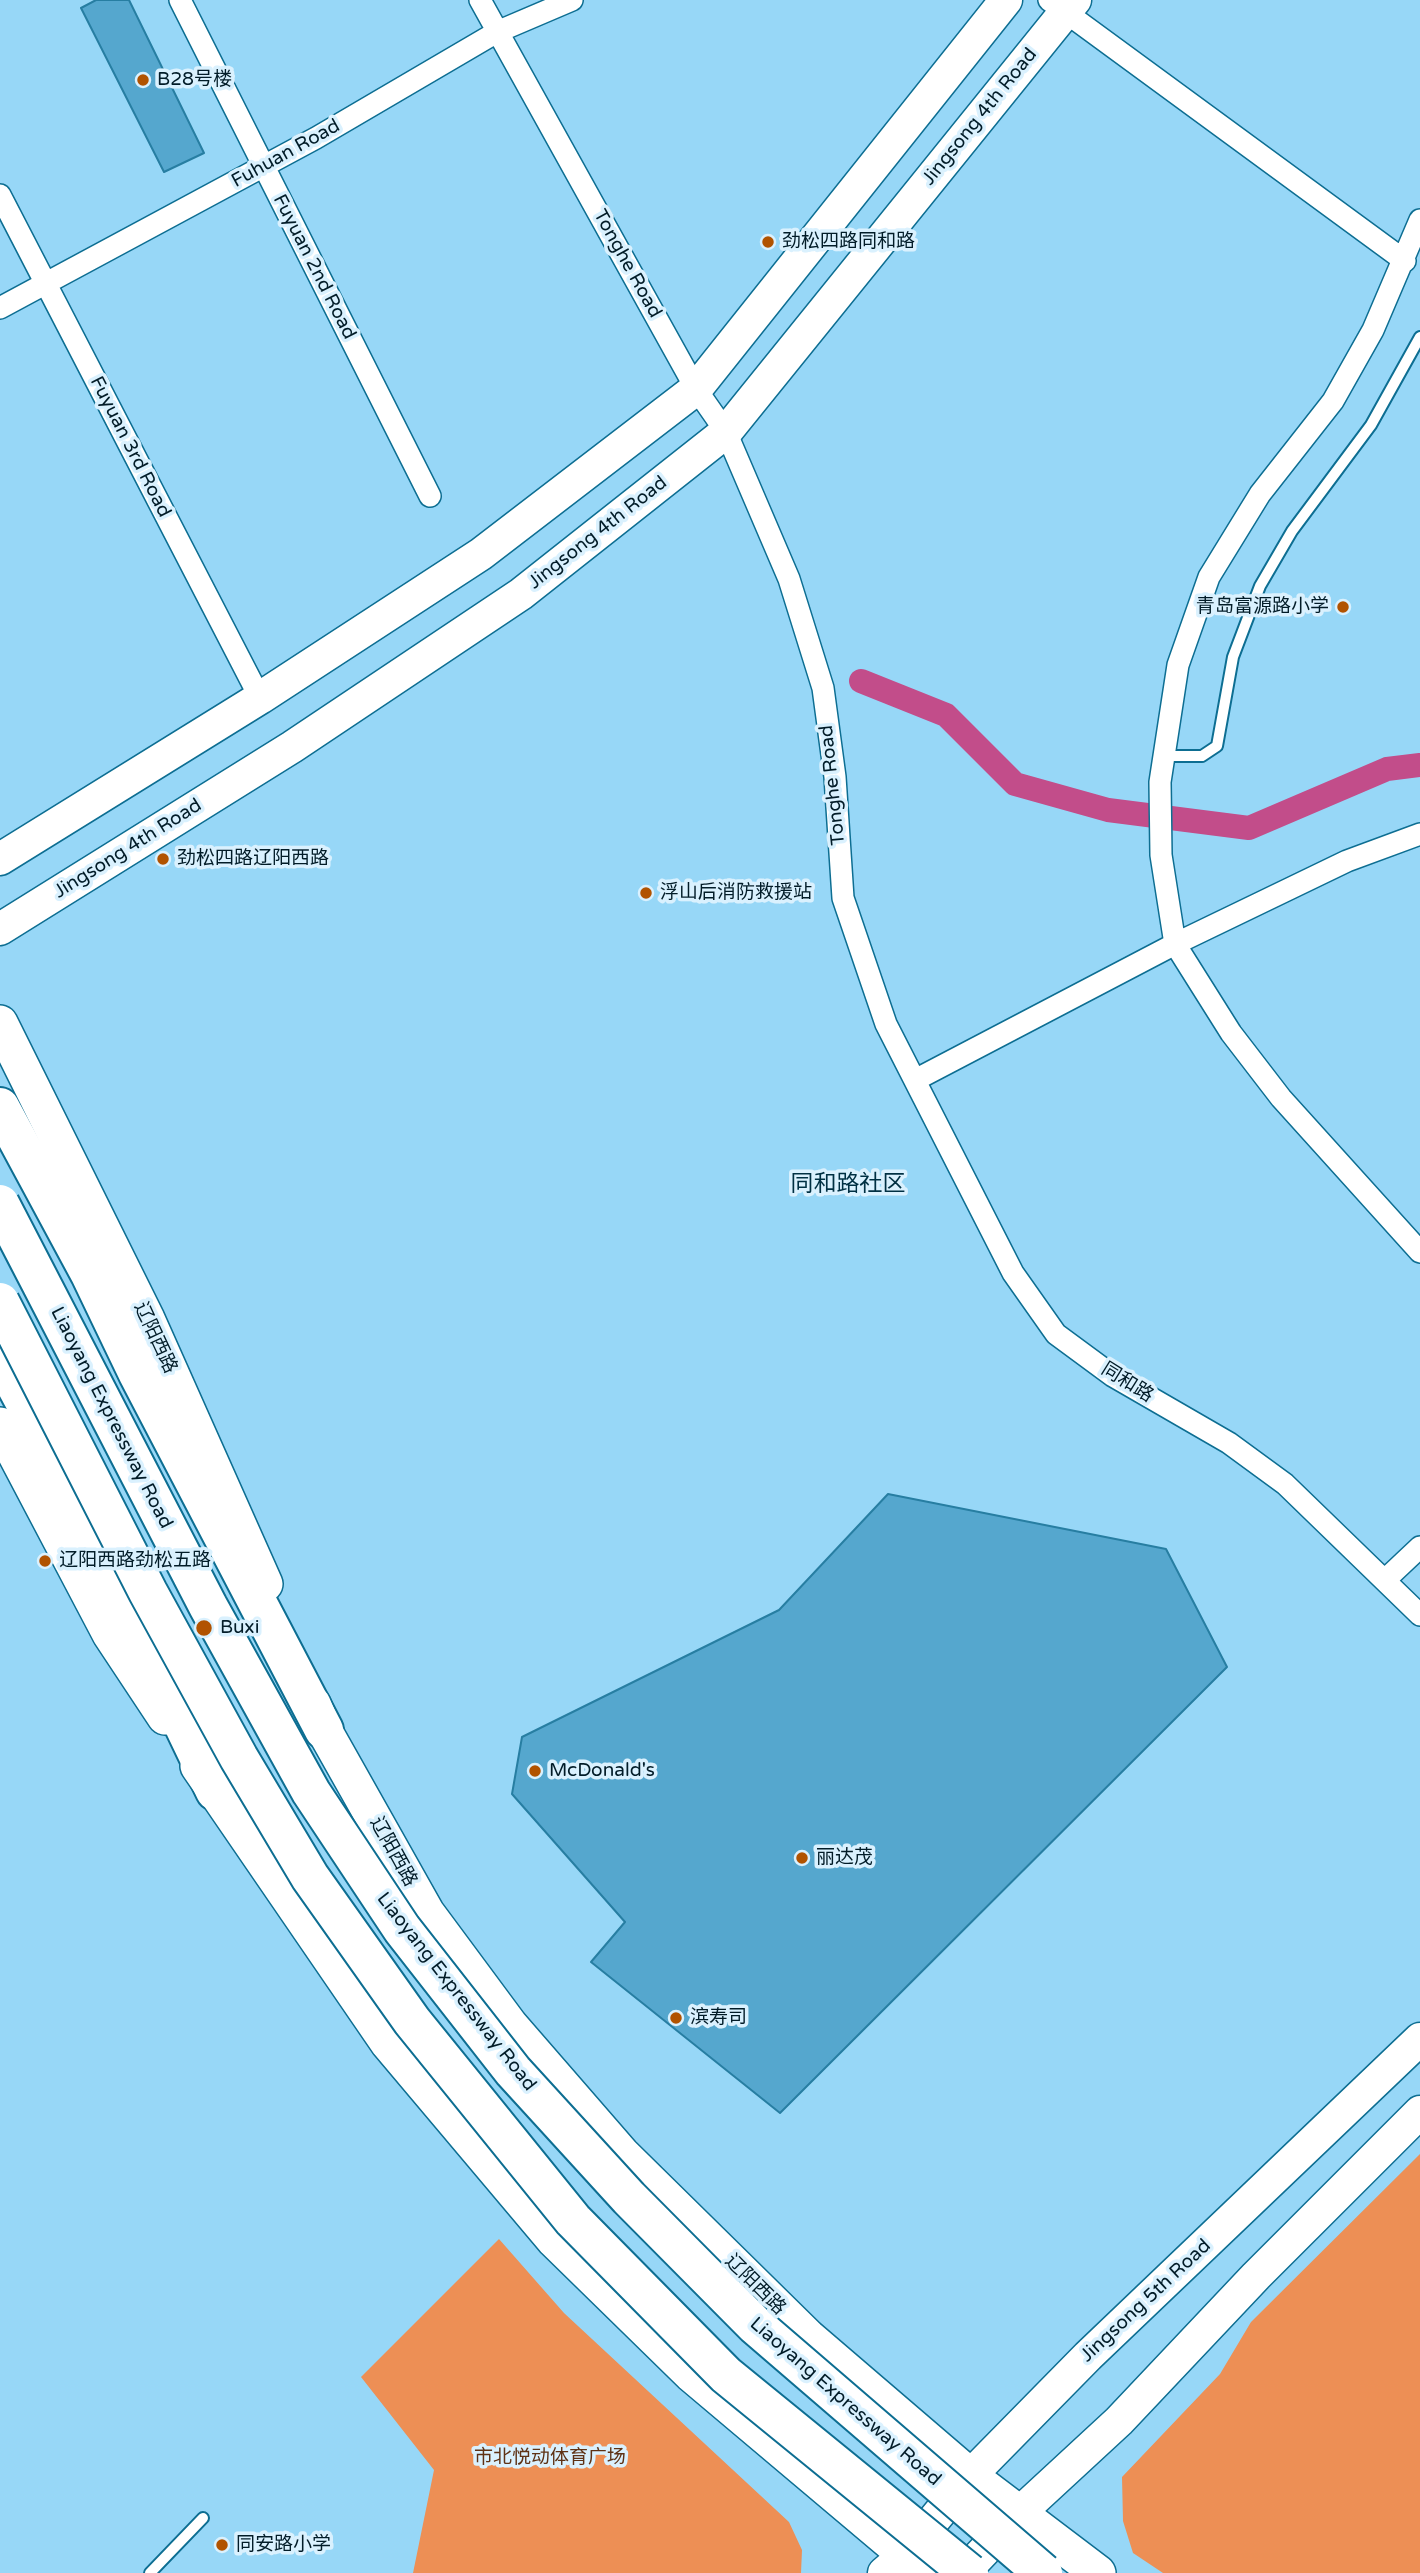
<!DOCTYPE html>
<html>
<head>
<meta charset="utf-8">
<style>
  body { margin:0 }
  canvas { display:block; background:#97d7f7 }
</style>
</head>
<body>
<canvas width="1420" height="2573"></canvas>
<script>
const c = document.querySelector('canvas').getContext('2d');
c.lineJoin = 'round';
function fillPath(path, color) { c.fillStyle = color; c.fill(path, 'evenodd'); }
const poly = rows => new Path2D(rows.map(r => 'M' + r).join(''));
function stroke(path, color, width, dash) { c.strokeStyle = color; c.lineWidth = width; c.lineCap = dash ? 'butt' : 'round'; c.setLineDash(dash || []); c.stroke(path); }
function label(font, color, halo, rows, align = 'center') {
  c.font = font + ' "Varela Round","Noto Sans SC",sans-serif'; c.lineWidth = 7; c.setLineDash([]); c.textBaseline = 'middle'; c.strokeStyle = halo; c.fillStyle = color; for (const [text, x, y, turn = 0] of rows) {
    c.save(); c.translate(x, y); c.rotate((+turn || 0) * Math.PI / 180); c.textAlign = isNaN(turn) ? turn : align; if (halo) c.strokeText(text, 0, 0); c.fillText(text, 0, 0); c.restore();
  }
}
const green = poly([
  [1420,2154,1420,2573,1163,2573,1133,2553,1123,2521,1122,2477,1220,2374,1251,2322],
  [499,2239,564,2313,789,2522,802,2550,801,2573,413,2573,434,2470,361,2377]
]);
const canal = poly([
  [861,681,946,715,1015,784,1108,810,1249,828,1387,769,1420,765]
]);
const building = poly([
  [96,0,129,0,204,153,164,172,81,8,96,0],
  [888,1494,1166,1549,1227,1667,780,2113,591,1962,625,1922,512,1794,522,1737,779,1610,888,1494]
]);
const lane = poly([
  [1161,756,1202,756,1217,746,1233,657,1260,586,1292,531,1371,425,1420,337],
  [150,2573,203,2518]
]);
const street = poly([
  [180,0,430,496],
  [480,0,696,389,726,432,789,579,823,688,835,777,843,898,886,1024,1013,1273,1056,1334,1113,1376,1229,1443,1285,1484,1420,1615],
  [1049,0,1405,261],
  [0,195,260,698],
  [1420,220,1373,330,1333,401,1260,494,1209,577,1178,665,1160,782,1161,855,1175,944,1231,1033,1281,1098,1420,1252],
  [0,308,316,138,497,32,572,0],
  [917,1079,1175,944,1347,861,1420,834],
  [1385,1580,1420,1547]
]);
const secondary = poly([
  [0,859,260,698,481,554,696,389,1006,0],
  [0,929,292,747,521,594,726,432,1075,0],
  [884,2573,904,2556,970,2476,1088,2356,1420,2039],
  [963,2573,1027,2506,1119,2421,1256,2276,1420,2112]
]);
const primary = poly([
  [0,1023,147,1319,265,1584],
  [0,1425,110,1634,165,1717],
  [313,1704,324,1730,427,1913,510,2025,622,2154,808,2337,970,2476,1098,2573],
  [198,1766,388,2043,554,2240,691,2374,927,2573]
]);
const highway = poly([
  [0,1107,90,1274,138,1374,324,1730],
  [0,1356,60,1468,215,1791]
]);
const highwayBridge = poly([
  [0,1204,208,1606,311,1792,402,1929,513,2071,629,2198,755,2325,1043,2573],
  [0,1302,148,1592,239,1758,310,1877,412,2021,573,2220,726,2375,969,2573]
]);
const markers = [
  [143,80,7,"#b15300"],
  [768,242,7,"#b15300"],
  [1343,607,7,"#b15300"],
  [163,859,7,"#b15300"],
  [646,893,7,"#b15300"],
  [45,1561,7,"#b15300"],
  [204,1628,9,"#b15300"],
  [535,1771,7,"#b15300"],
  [802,1858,7,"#b15300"],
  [676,2018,7,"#b15300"],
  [222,2545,7,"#b15300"]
];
const poiNames = [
  ["B28号楼",157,80],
  ["劲松四路同和路",782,242],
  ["青岛富源路小学",1329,607,"right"],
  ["劲松四路辽阳西路",177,859],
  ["浮山后消防救援站",660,893],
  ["辽阳西路劲松五路",59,1561],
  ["Buxi",220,1628],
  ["McDonald's",549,1771],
  ["丽达茂",816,1858],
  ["滨寿司",690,2018],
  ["同安路小学",236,2545]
];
const streetNames = [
  ["Jingsong 4th Road",980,117,-51],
  ["Fuhuan Road",286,154,-29],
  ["Tonghe Road",627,264,61],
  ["Fuyuan 2nd Road",314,267,63],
  ["Fuyuan 3rd Road",130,447,63],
  ["Jingsong 4th Road",598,533,-38],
  ["Tonghe Road",833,785,-96],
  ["Jingsong 4th Road",128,849,-32],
  ["辽阳西路",155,1338,65],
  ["同和路",1127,1383,32],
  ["Liaoyang Expressway Road",111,1418,63],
  ["辽阳西路",393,1852,61],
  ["Liaoyang Expressway Road",456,1992,52],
  ["辽阳西路",755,2285,45],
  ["Jingsong 5th Road",1146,2301,-43],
  ["Liaoyang Expressway Road",845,2402,41]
];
const parkNames = [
  ["市北悦动体育广场",550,2458]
];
const quarterNames = [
  ["同和路社区",848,1185]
];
fillPath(green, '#ed8f55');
stroke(canal, '#c24d8a', 24);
fillPath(building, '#55a7ce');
stroke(building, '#277ea2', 2);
stroke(lane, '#0d6e92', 14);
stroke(street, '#0d6e92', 24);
stroke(secondary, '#0d6e92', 35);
stroke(primary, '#0d6e92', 38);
stroke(highway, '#0d6e92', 42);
stroke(lane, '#fff', 10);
stroke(street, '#fff', 21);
stroke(secondary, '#fff', 32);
stroke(primary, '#fff', 35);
stroke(highway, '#fff', 38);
stroke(highwayBridge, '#0d6e92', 42, []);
stroke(highwayBridge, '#fff', 38);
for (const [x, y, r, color] of markers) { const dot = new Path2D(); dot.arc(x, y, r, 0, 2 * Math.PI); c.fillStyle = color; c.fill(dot); stroke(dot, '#daf1fe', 2.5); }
label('19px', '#021c28', '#daf1fe', poiNames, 'left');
label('19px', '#021c28', '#daf1fe', streetNames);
label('19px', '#5e3215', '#daf1fe', parkNames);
label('23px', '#003043', '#daf1fe', quarterNames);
</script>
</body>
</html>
